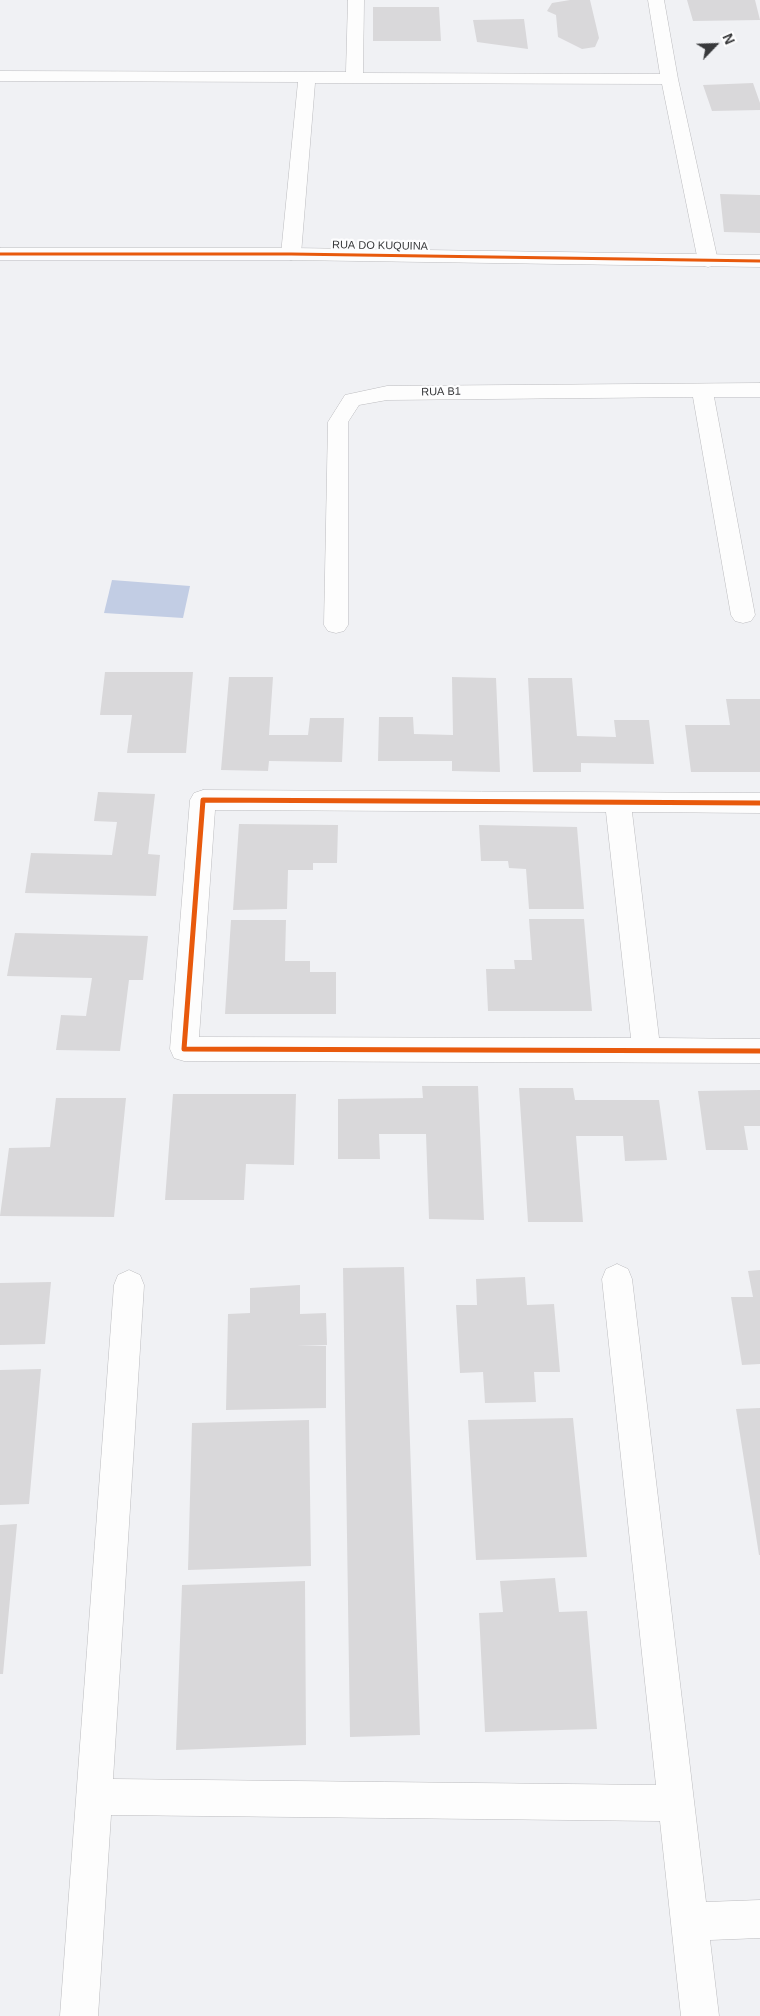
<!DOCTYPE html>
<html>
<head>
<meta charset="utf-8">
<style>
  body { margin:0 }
  #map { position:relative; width:760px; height:2016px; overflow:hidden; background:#f0f1f4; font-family:Helvetica,sans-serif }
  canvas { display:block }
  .north { position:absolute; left:690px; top:20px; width:50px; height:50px; -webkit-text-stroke:4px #fdfdfe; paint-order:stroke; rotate:66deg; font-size:14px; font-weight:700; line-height:20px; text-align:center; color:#38393b }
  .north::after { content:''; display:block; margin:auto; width:18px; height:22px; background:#38393b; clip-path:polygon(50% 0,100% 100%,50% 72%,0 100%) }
</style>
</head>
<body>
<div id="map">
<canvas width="760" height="2016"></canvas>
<div class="north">N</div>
</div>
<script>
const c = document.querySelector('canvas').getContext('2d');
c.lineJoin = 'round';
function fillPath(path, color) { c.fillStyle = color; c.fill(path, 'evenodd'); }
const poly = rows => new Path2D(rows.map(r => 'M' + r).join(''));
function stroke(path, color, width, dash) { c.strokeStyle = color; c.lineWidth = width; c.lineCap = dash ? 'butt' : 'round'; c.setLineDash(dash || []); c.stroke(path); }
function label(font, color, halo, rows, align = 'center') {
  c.font = font + ' Helvetica,sans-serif'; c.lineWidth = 4.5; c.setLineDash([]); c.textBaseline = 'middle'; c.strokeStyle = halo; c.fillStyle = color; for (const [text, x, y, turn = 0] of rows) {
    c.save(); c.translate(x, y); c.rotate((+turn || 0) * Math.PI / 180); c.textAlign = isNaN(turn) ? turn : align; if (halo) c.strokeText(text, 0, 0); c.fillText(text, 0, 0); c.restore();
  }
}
const water = poly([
  [112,580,190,586,183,618,104,613]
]);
const building = poly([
  [570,0,590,0,599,38,595,47,582,49,558,37,556,15,547,11,552,3],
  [687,0,755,0,760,20,693,21],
  [373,7,439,7,441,41,373,41],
  [524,19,528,49,477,42,473,20],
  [753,83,760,103,760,110,712,111,703,85],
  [720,194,760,195,760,233,724,232],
  [105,672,193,672,186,753,127,753,132,715,100,715],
  [229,677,273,677,269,735,308,735,310,718,344,718,342,762,269,761,268,771,221,770],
  [452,677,496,678,500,772,452,771,452,761,378,761,379,717,413,717,414,734,453,735],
  [528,678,572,678,577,736,616,737,614,720,649,720,654,764,581,763,581,772,533,772],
  [726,699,760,699,760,772,691,772,685,725,730,725],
  [98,792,155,794,148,854,160,855,156,896,25,893,31,853,112,855,117,822,94,821],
  [239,824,338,825,337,863,313,863,313,870,288,870,287,909,233,910],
  [479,825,577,827,584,909,529,909,526,869,509,868,508,861,481,861],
  [529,919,584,919,592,1011,488,1011,486,969,515,969,514,960,532,960],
  [231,920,286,920,285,961,310,961,310,972,336,972,336,1014,225,1014],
  [15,933,148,936,143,980,129,980,120,1051,56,1050,61,1015,86,1016,92,978,7,976],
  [422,1086,478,1086,484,1220,429,1219,426,1134,379,1134,380,1159,338,1159,338,1099,423,1098],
  [519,1088,573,1088,575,1100,659,1100,667,1160,625,1161,623,1136,576,1136,583,1222,528,1222],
  [760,1090,760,1126,744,1126,748,1150,706,1150,698,1091],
  [173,1094,296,1094,294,1165,246,1164,244,1200,165,1200],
  [56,1098,126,1098,114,1217,0,1216,9,1148,50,1147],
  [404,1267,420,1735,350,1737,343,1268],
  [760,1270,760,1364,742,1365,731,1297,753,1297,748,1271],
  [525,1277,527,1305,554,1304,560,1372,534,1372,536,1402,485,1403,483,1372,460,1373,456,1305,477,1305,476,1279],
  [51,1282,45,1344,0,1345,0,1283],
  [300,1285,300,1314,326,1313,327,1345,297,1346,326,1346,326,1408,226,1410,228,1314,250,1313,250,1288],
  [41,1369,29,1504,0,1505,0,1370],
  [760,1408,760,1555,759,1555,736,1409],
  [573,1418,587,1557,476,1560,468,1420],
  [309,1420,311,1566,188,1570,192,1423],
  [17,1524,3,1674,0,1674,0,1525],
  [555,1578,559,1612,587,1611,597,1729,485,1732,479,1613,503,1612,500,1581],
  [305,1581,306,1745,176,1750,182,1585]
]);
const street = poly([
  [348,0,364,0,363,73,660,74,648,0,664,0,678,79,718,261,715,265,708,267,701,265,698,261,662,84,315,83,301,254,298,258,291,260,284,258,281,254,298,82,0,81,0,71,346,72,348,0],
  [760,383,760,397,714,397,755,615,751,621,743,623,735,621,731,615,693,397,387,400,359,405,348,422,348,625,344,631,336,633,328,631,324,625,328,422,345,395,387,386,760,383],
  [203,790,760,793,760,813,632,812,659,1038,760,1039,760,1063,184,1061,174,1058,170,1049,190,800,194,793,203,790],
  [215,810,606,812,631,1038,199,1037,215,810],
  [617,1264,628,1269,632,1279,706,1902,760,1900,760,1938,710,1940,719,2016,681,2016,660,1821,111,1815,98,2016,60,2016,114,1285,118,1275,129,1270,140,1275,144,1285,113,1779,656,1785,602,1279,606,1269,617,1264]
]);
const secondary = poly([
  [0,248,291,248,760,255,760,267,291,260,0,260,0,248]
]);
const cyclewayFar1 = poly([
  [0,254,291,254,760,261]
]);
const cycleway = poly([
  [760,803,203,800,184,1049,760,1051]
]);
const farStreetnames = [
  ["RUA DO KUQUINA",380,246,1],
  ["RUA B1",441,392,-1]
];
fillPath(water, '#c2cde4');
fillPath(building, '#d9d8da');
stroke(street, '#bcbcbf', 1);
stroke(secondary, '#bcbcbf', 1);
fillPath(street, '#fdfdfd');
fillPath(secondary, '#fdfdfd');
stroke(cyclewayFar1, '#e8590c', 3);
stroke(cycleway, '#e8590c', 5);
label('11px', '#38393b', '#fdfdfe', farStreetnames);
</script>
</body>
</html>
